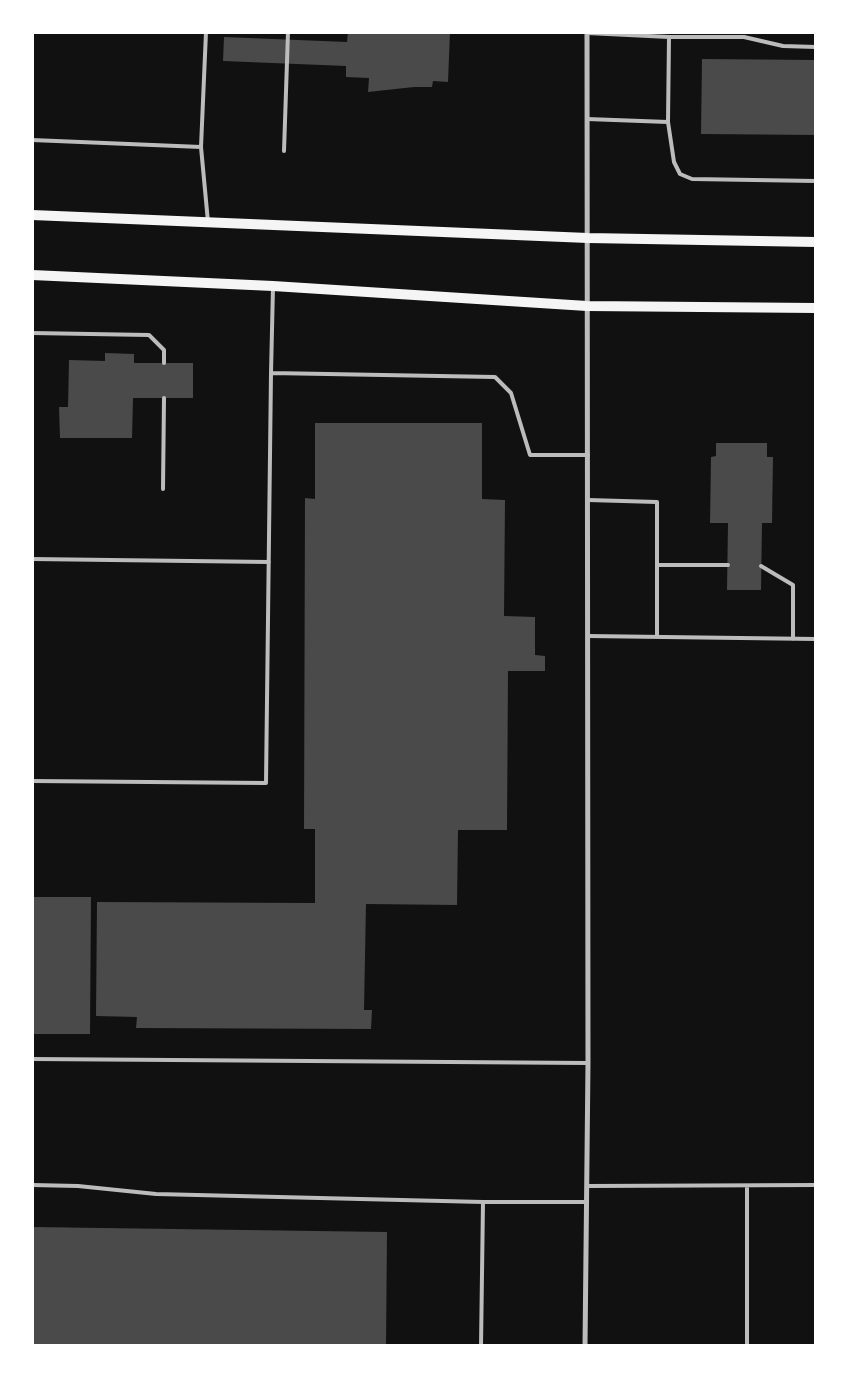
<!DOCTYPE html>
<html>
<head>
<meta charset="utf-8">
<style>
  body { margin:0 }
  #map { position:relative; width:848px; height:1378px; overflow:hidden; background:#111; font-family:"Sofia Sans Condensed",sans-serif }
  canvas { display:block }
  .frame { position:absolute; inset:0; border:34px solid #fff; pointer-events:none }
</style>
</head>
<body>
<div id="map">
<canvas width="848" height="1378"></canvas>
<div class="frame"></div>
</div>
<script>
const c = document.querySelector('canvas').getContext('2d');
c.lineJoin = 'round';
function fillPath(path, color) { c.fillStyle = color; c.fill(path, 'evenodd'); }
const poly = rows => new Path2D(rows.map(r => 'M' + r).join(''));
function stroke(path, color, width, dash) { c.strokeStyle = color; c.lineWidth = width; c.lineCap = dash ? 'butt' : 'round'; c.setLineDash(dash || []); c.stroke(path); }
const building = poly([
  [348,32,450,32,448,82,433,81,432,87,414,87,368,92,369,78,346,77,346,66,223,61,224,37,347,42],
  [702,59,816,60,816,135,701,134],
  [105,353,134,354,134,363,193,363,193,398,133,398,132,438,60,438,59,407,68,407,69,360,105,361],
  [315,423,482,423,482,499,505,500,504,616,535,617,535,655,545,656,545,671,508,671,507,830,458,830,457,905,366,904,364,1010,372,1010,371,1029,136,1028,137,1017,96,1016,97,902,315,903,315,829,304,829,305,498,315,499],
  [716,443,767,443,767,457,773,457,772,523,762,523,761,590,727,590,728,523,710,523,711,457,716,456],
  [32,897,91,897,90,1034,32,1034],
  [32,1227,387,1232,386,1346,32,1346]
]);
const service = poly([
  [206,32,201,147,208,222],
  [587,33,669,37,744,37,783,46,816,47],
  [587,119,668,122,669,37],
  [668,122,674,162,680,174,692,179,816,181],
  [32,140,201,147],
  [284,151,288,32],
  [273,287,271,373,495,377,511,393,530,455,588,455],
  [32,333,149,335,164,350,164,363],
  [163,489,164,398],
  [588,500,657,502,657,637],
  [32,559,269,562],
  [657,565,728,565],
  [761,566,793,585,793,639],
  [588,636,816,639],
  [32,781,266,783,271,373],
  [32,1059,588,1063],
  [32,1185,78,1186,156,1194,483,1202,586,1202],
  [587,1186,816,1185],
  [481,1346,483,1202],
  [747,1346,747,1186]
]);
const minor = poly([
  [585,1346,588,1063,587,32]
]);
const secondary = poly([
  [32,215,588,238,816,242],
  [32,275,273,286,587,306,816,308]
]);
fillPath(building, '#4a4a4a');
stroke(service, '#bcbcbc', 4);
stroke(minor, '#bcbcbc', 5);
stroke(secondary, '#f5f5f5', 10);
</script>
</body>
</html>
